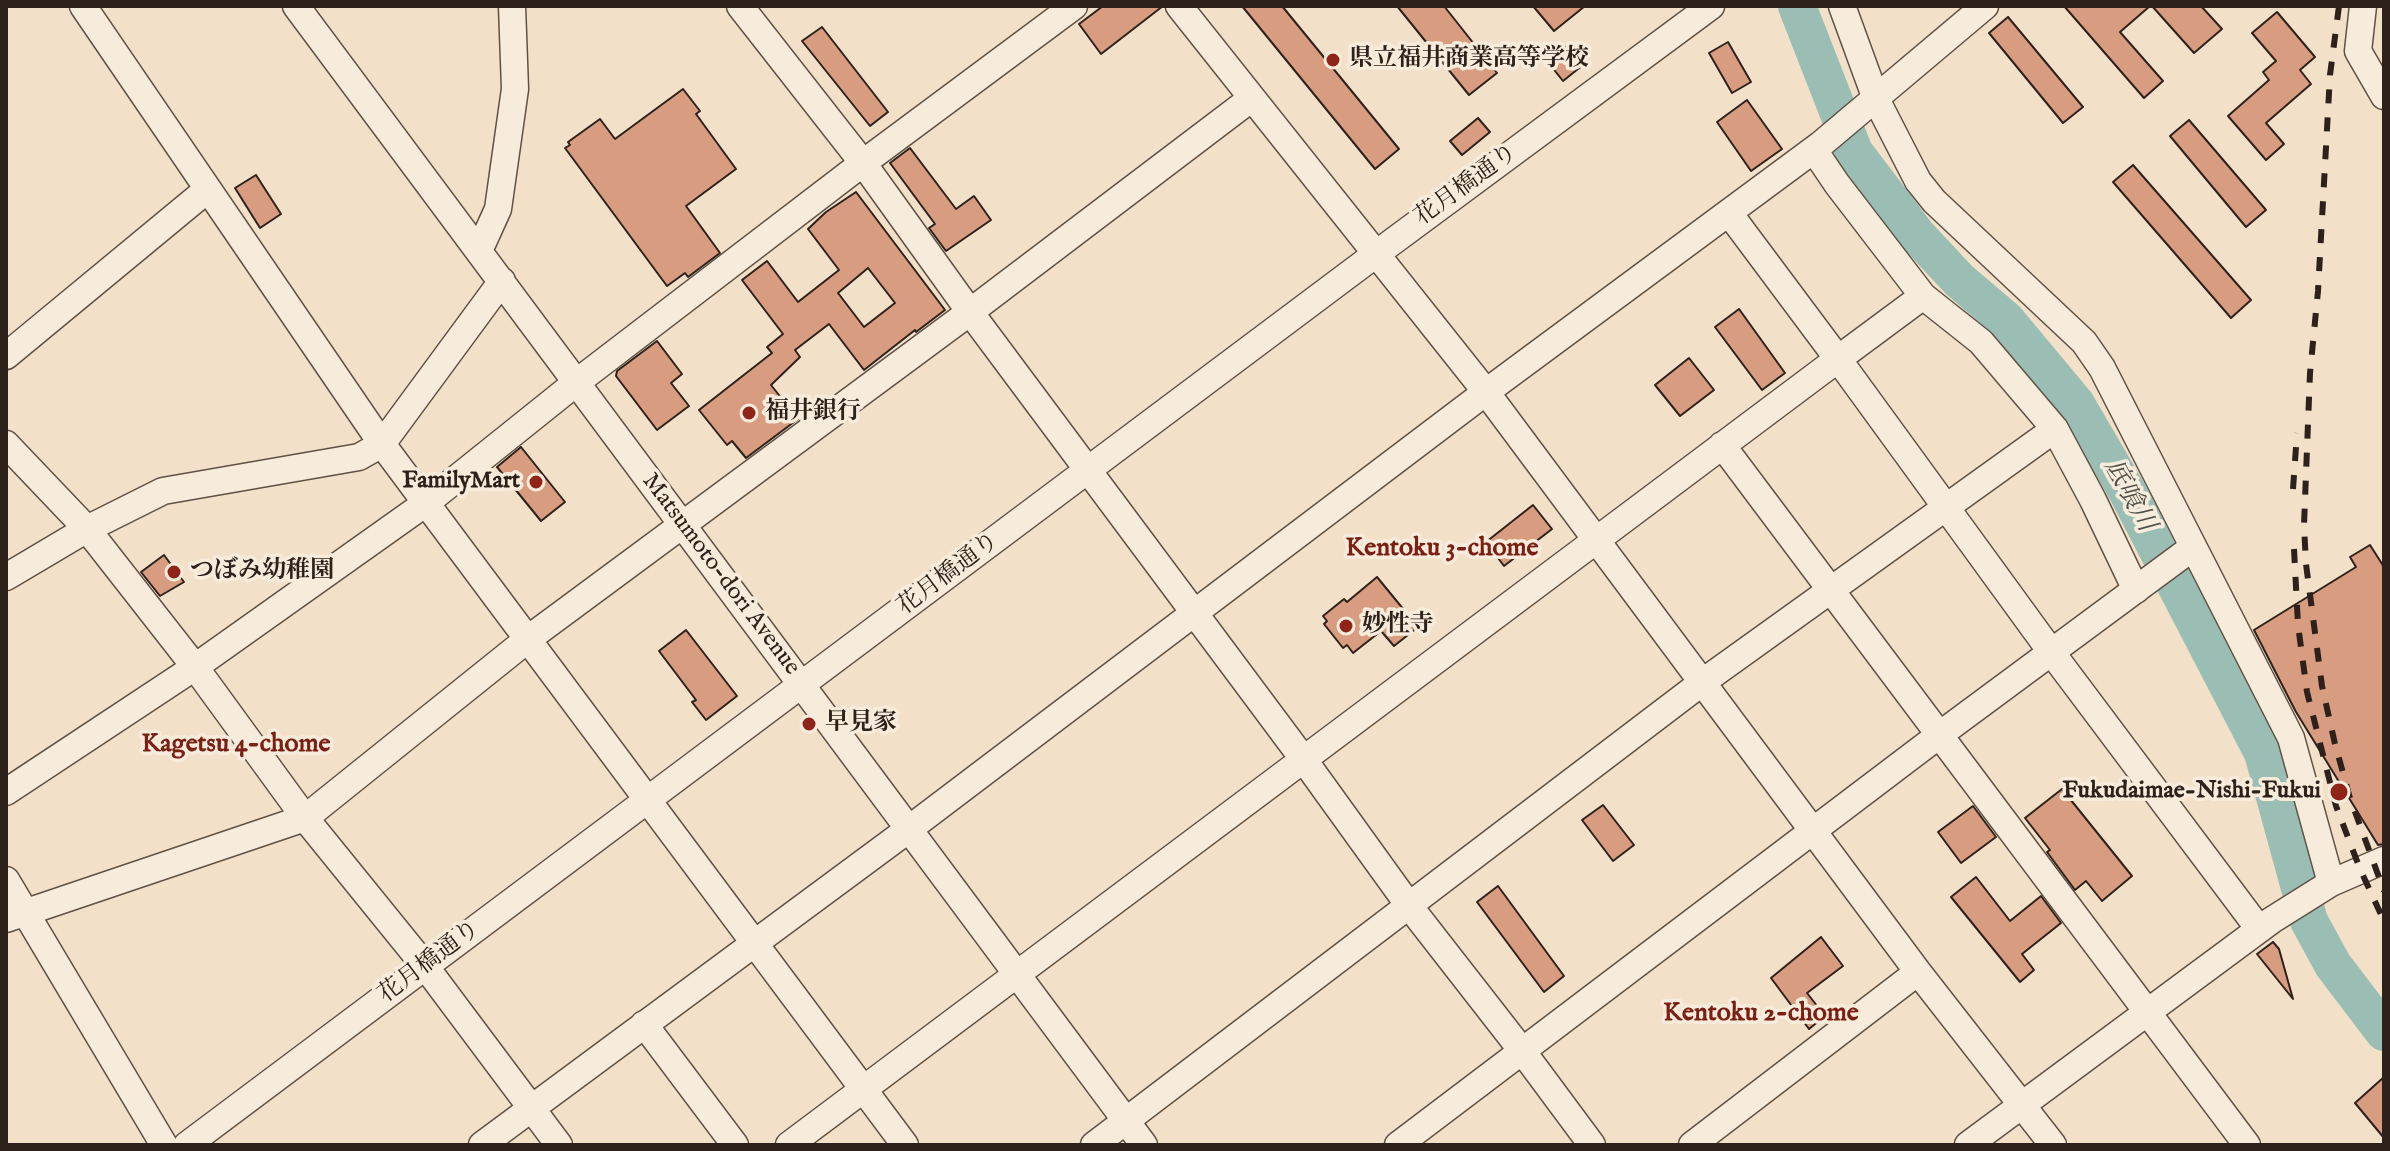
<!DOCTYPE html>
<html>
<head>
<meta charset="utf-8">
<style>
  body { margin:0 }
  #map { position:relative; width:2390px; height:1151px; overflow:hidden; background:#f2e1c8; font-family:"IM FELL English",serif }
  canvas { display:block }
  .frame { position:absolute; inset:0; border:8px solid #2e211b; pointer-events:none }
</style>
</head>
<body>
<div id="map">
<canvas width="2390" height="1151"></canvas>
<div class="frame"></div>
</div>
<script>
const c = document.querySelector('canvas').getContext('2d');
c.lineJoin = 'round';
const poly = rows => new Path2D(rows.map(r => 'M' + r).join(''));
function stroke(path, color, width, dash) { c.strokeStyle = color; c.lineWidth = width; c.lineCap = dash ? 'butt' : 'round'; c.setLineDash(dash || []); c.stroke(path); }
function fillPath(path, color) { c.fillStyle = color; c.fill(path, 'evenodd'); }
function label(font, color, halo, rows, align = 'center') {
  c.font = font + ' "IM FELL English","Noto Serif JP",serif'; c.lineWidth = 7; c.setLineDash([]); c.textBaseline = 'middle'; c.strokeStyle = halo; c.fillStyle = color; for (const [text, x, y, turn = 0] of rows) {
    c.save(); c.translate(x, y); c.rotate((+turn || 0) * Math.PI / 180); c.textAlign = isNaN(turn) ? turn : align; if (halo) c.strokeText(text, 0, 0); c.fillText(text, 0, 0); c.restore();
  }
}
const river = poly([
  [1797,6,1854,152,1917,235,1959,280,2006,320,2076,404,2128,493,2263,753,2309,921,2333,965,2384,1032]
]);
const building = poly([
  [1103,6,1163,6,1101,54,1079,24,1103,6],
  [1242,6,1282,6,1399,149,1375,169,1242,6],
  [1397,6,1444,6,1497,73,1469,95,1397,6],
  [1533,6,1585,6,1554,31,1533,6],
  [2064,6,2150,6,2120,32,2163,81,2144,98,2064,6],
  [2152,6,2201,6,2222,29,2194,53,2152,6],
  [2277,12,2315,57,2300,70,2311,84,2266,123,2284,144,2266,160,2228,116,2269,80,2263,72,2276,61,2252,33,2277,12],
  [2008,17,2083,107,2063,123,1989,33,2008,17],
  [822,27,888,112,870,126,802,41,822,27],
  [1728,42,1751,82,1732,93,1709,53,1728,42],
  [1568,45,1583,65,1563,81,1547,61,1568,45],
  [683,89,700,111,696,114,736,169,686,206,720,253,688,277,685,273,667,286,565,148,570,145,568,142,600,119,615,139,683,89],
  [1747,100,1782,149,1751,171,1717,122,1747,100],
  [1478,118,1490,132,1462,155,1450,141,1478,118],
  [2189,120,2266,210,2246,227,2170,136,2189,120],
  [910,148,956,209,974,196,991,220,946,251,929,228,935,224,890,163,910,148],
  [2133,165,2251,300,2231,318,2113,182,2133,165],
  [256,175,281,214,260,228,235,188,256,175],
  [856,192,945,310,916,332,915,330,864,370,829,324,795,350,800,357,771,385,798,419,746,458,732,441,727,445,699,410,772,353,767,347,783,334,742,280,767,261,798,302,839,270,808,229,826,212,856,192],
  [868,268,895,303,864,327,838,293,868,268],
  [1739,309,1785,373,1762,390,1715,327,1739,309],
  [657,341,682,374,671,383,689,406,657,430,616,376,617,371,657,341],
  [1689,358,1714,390,1680,416,1655,385,1689,358],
  [521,447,565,502,541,521,497,467,521,447],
  [1533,505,1552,529,1504,566,1486,542,1533,505],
  [2370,545,2384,567,2384,844,2378,845,2296,712,2254,630,2356,567,2350,557,2370,545],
  [164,555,184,582,160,596,141,572,164,555],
  [1377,577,1418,627,1394,646,1381,631,1353,653,1347,645,1343,648,1324,624,1327,621,1323,616,1344,599,1347,602,1377,577],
  [686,630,737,696,706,720,692,702,696,700,659,651,686,630],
  [2062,789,2132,876,2102,901,2086,881,2075,890,2047,852,2050,850,2025,818,2062,789],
  [1603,805,1634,845,1613,861,1582,820,1603,805],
  [1973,806,1996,837,1961,863,1938,832,1973,806],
  [1976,877,2010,921,2041,896,2061,923,2022,954,2034,970,2020,982,1951,897,1976,877],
  [1498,886,1564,976,1544,992,1477,902,1498,886],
  [1821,937,1843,966,1807,993,1825,1016,1809,1029,1771,978,1821,937],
  [2273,942,2279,949,2293,999,2257,954,2273,942],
  [2384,1077,2384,1138,2355,1103,2384,1077]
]);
const minor = poly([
  [83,6,382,444,905,1145],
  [296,6,1144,1145],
  [740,6,863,163,970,312,1304,760,1410,907,1523,1052,1592,1145],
  [1179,6,1486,392,1918,972,2053,1145],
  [1842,6,1876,99,1918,181,1934,201,2084,342,2102,368,2291,738,2331,883],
  [2363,6,2358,51,2384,96],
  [1814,150,1837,184,1923,296,1981,342,2055,429,2093,500,2136,590],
  [1729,213,1838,359,1923,296],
  [479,251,498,209,515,89,512,6],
  [6,356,208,189],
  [6,444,87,529,195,667,305,818,425,966,559,1145],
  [1722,445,2247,1145],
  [6,577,87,529,163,491,359,457,382,444,502,281],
  [6,792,195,667,426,503,577,382,863,163,1074,6],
  [6,880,164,1145],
  [6,919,305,818,528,639,970,312,1252,98],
  [644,1024,735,1145],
  [187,1145,1376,254,1711,6],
  [482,1145,909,829,1486,392,1820,145,1985,6],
  [789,1145,1838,359,2052,653,2259,929],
  [1094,1145,1704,681,2055,429],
  [1398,1145,1938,736,2192,548],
  [1692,1145,1918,972],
  [1968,1145,2272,920,2331,883,2384,860]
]);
const rail = poly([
  [2339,6,2330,75,2318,291,2310,373,2304,525,2306,564,2322,686,2335,744,2350,798,2384,891],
  [2293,489,2297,433],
  [2294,549,2298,625,2307,692,2336,806,2360,869,2384,921]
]);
const markers = [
  [1333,60,8,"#8f2418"],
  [749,413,8,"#8f2418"],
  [536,482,8,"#8f2418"],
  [174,572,8,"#8f2418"],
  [1346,626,8,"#8f2418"],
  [809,724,8,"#8f2418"],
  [2339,792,10,"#8f2418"]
];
const poiNames = [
  ["県立福井商業高等学校",1349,60],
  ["福井銀行",765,413],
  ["FamilyMart",520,482,"right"],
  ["つぼみ幼稚園",190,572],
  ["妙性寺",1362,626],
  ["早見家",825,724],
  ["Fukudaimae-Nishi-Fukui",2321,792,"right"]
];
const streetNames = [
  ["花月橋通り",1467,186,-36],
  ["Matsumoto-dori Avenue",720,575,53],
  ["花月橋通り",949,575,-37],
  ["花月橋通り",430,963,-37]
];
const waterNames = [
  ["底喰川",2128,496,61]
];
const neighbourhoodNames = [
  ["Kentoku 3-chome",1442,550],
  ["Kagetsu 4-chome",236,746],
  ["Kentoku 2-chome",1761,1015]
];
stroke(river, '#9bbeb4', 38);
fillPath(building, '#d89d81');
stroke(building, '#2e211b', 2);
stroke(minor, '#5f5146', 29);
stroke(minor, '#f7ecdb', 26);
stroke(rail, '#2e211b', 6, [14, 14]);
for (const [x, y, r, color] of markers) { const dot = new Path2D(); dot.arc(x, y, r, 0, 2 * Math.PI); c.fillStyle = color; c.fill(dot); stroke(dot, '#f7ecdb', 3); }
label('bold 24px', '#2e211b', '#f7ecdb', poiNames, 'left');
label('24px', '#2e211b', '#f7ecdb', streetNames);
label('italic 26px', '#4f5049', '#f7ecdb', waterNames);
label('bold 26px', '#7a1f14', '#f7ecdb', neighbourhoodNames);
</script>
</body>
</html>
